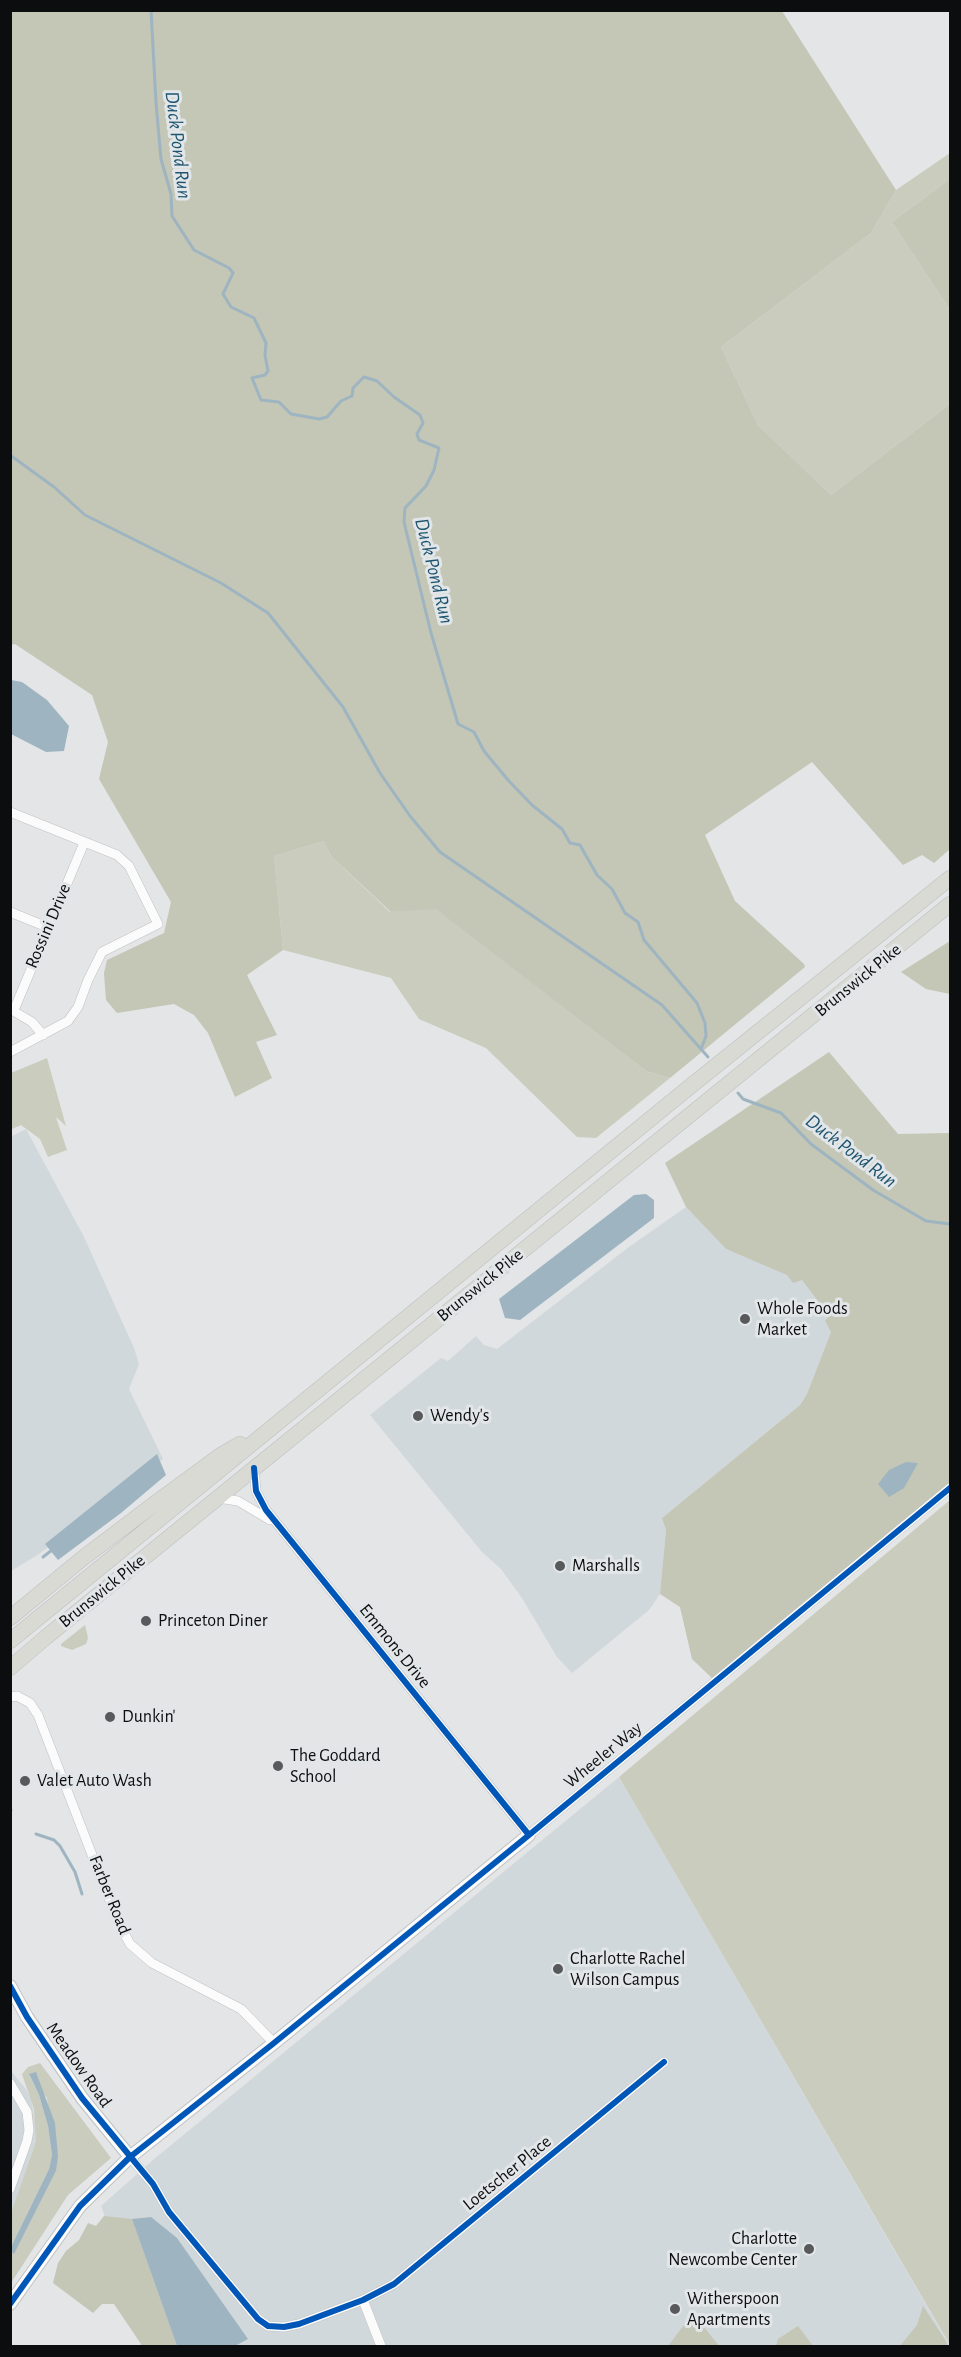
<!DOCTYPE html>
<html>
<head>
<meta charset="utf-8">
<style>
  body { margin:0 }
  #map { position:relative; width:961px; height:2357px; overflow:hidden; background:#e3e5e7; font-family:"Alegreya Sans",sans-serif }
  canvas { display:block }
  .frame { position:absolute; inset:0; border:12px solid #0c0d0e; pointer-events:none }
</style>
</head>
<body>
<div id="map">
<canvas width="961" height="2357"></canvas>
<div class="frame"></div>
</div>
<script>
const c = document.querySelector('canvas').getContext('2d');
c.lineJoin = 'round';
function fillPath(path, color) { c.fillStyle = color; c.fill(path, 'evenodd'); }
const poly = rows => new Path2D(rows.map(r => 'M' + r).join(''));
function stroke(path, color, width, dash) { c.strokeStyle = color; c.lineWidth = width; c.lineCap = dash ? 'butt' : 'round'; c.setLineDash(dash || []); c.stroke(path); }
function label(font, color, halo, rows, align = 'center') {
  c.font = font + ' "Alegreya Sans",sans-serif'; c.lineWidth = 6; c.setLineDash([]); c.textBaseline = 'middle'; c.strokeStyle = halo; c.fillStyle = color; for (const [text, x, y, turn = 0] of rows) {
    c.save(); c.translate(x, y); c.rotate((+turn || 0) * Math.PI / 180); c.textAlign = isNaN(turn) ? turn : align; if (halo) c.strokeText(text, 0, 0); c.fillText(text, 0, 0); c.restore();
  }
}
const built = poly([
  [26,1129,84,1237,134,1348,139,1364,129,1389,163,1459,39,1554,11,1571,10,1137],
  [686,1207,726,1249,802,1280,829,1316,825,1321,831,1332,807,1394,800,1405,662,1518,666,1530,660,1594,649,1610,572,1673,557,1657,522,1598,501,1569,482,1552,370,1415,441,1358,448,1361,476,1336,484,1345,497,1349,629,1247],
  [619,1777,950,2346,154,2346,101,2206,153,2160],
  [11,2071,26,2089,31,2099,36,2124,36,2141,11,2213]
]);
const green = poly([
  [950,153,950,179,892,222,950,310,950,404,831,495,758,425,721,347,871,233,896,190],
  [324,841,331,856,390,912,436,908,646,1071,670,1078,596,1138,577,1137,486,1048,419,1019,391,978,283,950,274,856],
  [47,1058,66,1126,56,1117,67,1150,48,1157,40,1139,21,1125,10,1130,11,1073],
  [950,1500,950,2345,619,1777],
  [85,1625,88,1638,86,1644,72,1650,61,1646,61,1644],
  [40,2063,111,2158,68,2195,11,2283,11,2251,14,2253,56,2171,47,2098,29,2075,39,2095,48,2126,52,2155,49,2169,11,2247,11,2213,36,2141,34,2109,22,2074,28,2067]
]);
const forest = poly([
  [10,11,782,11,896,190,871,233,721,347,758,425,831,495,950,404,950,849,934,863,922,855,903,865,812,762,705,835,735,901,804,964,805,967,670,1078,646,1071,436,909,391,912,331,856,324,841,274,856,283,950,247,975,277,1035,256,1042,272,1078,235,1097,208,1033,194,1015,174,1004,117,1013,106,1000,104,973,107,960,164,933,171,902,99,779,108,742,92,695,15,644,11,645],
  [950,179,950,310,892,222],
  [950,941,950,994,926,989,901,972],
  [829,1052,898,1134,950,1133,950,1489,715,1681,692,1659,680,1607,660,1594,666,1530,662,1518,800,1405,807,1394,831,1332,825,1321,829,1316,802,1280,793,1283,787,1275,726,1249,686,1207,665,1163],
  [104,2216,132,2219,177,2346,140,2346,141,2344,114,2304,102,2304,93,2313,53,2283,58,2263,66,2251,79,2240,88,2223,96,2226],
  [923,2306,946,2341,948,2346,900,2346,917,2325],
  [693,2313,719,2346,668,2346],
  [798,2326,813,2346,776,2346,778,2339]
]);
const water = poly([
  [11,680,22,682,47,700,69,726,64,751,46,752,11,734],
  [646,1194,654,1200,654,1218,520,1320,505,1318,499,1299,634,1195],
  [157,1454,166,1475,121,1513,58,1560,45,1544],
  [906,1462,918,1463,904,1488,889,1497,878,1484,889,1470],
  [36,2072,55,2123,58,2156,56,2171,14,2254,11,2251,11,2247,49,2169,52,2155,48,2126,39,2095,29,2074],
  [151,2217,177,2238,248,2339,235,2346,177,2346,132,2219]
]);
const stream = poly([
  [151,10,156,103,161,159,171,194,172,216,194,250,229,268,233,273,223,294,231,307,254,318,266,343,265,355,268,371,265,375,252,378,261,400,279,402,291,414,319,419,327,417,341,401,352,396,353,388,364,377,377,381,394,397,420,415,423,423,417,434,419,440,439,448,434,470,426,486,405,508,404,522,431,633,458,724,474,732,484,751,508,780,532,805,562,829,570,843,580,845,597,875,612,889,625,913,638,922,644,940,697,1003,705,1023,706,1036,701,1049],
  [10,455,54,487,85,515,221,583,268,613,343,707,380,773,410,816,440,852,662,1005,708,1057],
  [738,1093,743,1099,781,1113,811,1144,873,1190,926,1221,950,1224],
  [43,1557,52,1550],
  [10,1810,11,1810],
  [36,1834,54,1840,60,1846,75,1872,82,1894]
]);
const minor = poly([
  [10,812,117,855,129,866,158,924,102,952,88,980,78,1007,68,1021,10,1052],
  [10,912,47,927],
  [10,1009,32,1022,43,1035],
  [14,1010,84,843],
  [254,1468,256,1491,266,1510,529,1835,950,1488],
  [218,1498,238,1501,270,1520],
  [10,1697,17,1696,30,1703,38,1715,118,1922,130,1944,152,1963,241,2009,274,2043],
  [10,2083,27,2112,29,2130,27,2141,10,2189],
  [130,2157,153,2184,169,2212,258,2319,268,2326,284,2327,299,2324,363,2300,394,2284,664,2062],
  [363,2300,381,2346]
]);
const tertiary = poly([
  [10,1986,27,2017,82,2098,130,2157],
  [10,2304,80,2206,130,2157,274,2043,529,1835]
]);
const trunk = poly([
  [10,1618,83,1558,157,1502,221,1455,240,1444],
  [10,1641,692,1085,950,878],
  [10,1668,45,1638,950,904]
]);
const cycleway = poly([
  [254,1468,256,1491,266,1510,529,1835],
  [10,1986,27,2017,82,2098,153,2184,169,2212,258,2319,268,2326,284,2327,299,2324,363,2300,394,2284,664,2062],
  [10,2304,80,2206,130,2157,274,2043,529,1835,950,1488]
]);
const markers = [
  [745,1319,6,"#57595a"],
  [418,1416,6,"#57595a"],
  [560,1566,6,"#57595a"],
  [146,1621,6,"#57595a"],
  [110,1717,6,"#57595a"],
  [278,1766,6,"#57595a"],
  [25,1781,6,"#57595a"],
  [558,1969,6,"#57595a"],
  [809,2249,6,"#57595a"],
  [675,2309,6,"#57595a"]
];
const streetNames = [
  ["Rossini Drive",48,926,-67],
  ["Brunswick Pike",858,980,-39],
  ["Brunswick Pike",480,1285,-39],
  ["Brunswick Pike",102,1591,-39],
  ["Emmons Drive",395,1646,51],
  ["Wheeler Way",603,1755,-39],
  ["Farber Road",110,1895,68],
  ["Meadow Road",79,2065,55],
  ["Loetscher Place",507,2173,-39]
];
const poiNames = [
  ["Whole Foods",757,1309],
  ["Market",757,1330],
  ["Wendy's",430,1416],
  ["Marshalls",572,1566],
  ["Princeton Diner",158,1621],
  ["Dunkin'",122,1717],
  ["The Goddard",290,1756],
  ["School",290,1777],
  ["Valet Auto Wash",37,1781],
  ["Charlotte Rachel",570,1959],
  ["Wilson Campus",570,1980],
  ["Charlotte",797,2239,"right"],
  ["Newcombe Center",797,2260,"right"],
  ["Witherspoon",687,2299],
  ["Apartments",687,2320]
];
const waterNames = [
  ["Duck Pond Run",178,145,83],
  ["Duck Pond Run",434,571,76],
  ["Duck Pond Run",851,1151,37]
];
fillPath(built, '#d1d8db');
fillPath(green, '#caccbe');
fillPath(forest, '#c4c6b6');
fillPath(water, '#9eb5c1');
stroke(stream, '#9eb5c1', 3);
stroke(minor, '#c0c1c2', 10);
stroke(tertiary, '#c0c1c2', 14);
stroke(trunk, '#bfc0c1', 16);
stroke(minor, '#fbfbfb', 9);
stroke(tertiary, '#fbfbfb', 12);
stroke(trunk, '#d9dad4', 15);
stroke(cycleway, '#0057b8', 6);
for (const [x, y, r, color] of markers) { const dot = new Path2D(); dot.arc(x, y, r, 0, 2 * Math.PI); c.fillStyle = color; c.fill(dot); stroke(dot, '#e2e6e8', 2); }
label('18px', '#0c0d0e', '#e2e6e8', streetNames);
label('18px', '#0c0d0e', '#e2e6e8', poiNames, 'left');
label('italic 20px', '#1d546f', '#e2e6e8', waterNames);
</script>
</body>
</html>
